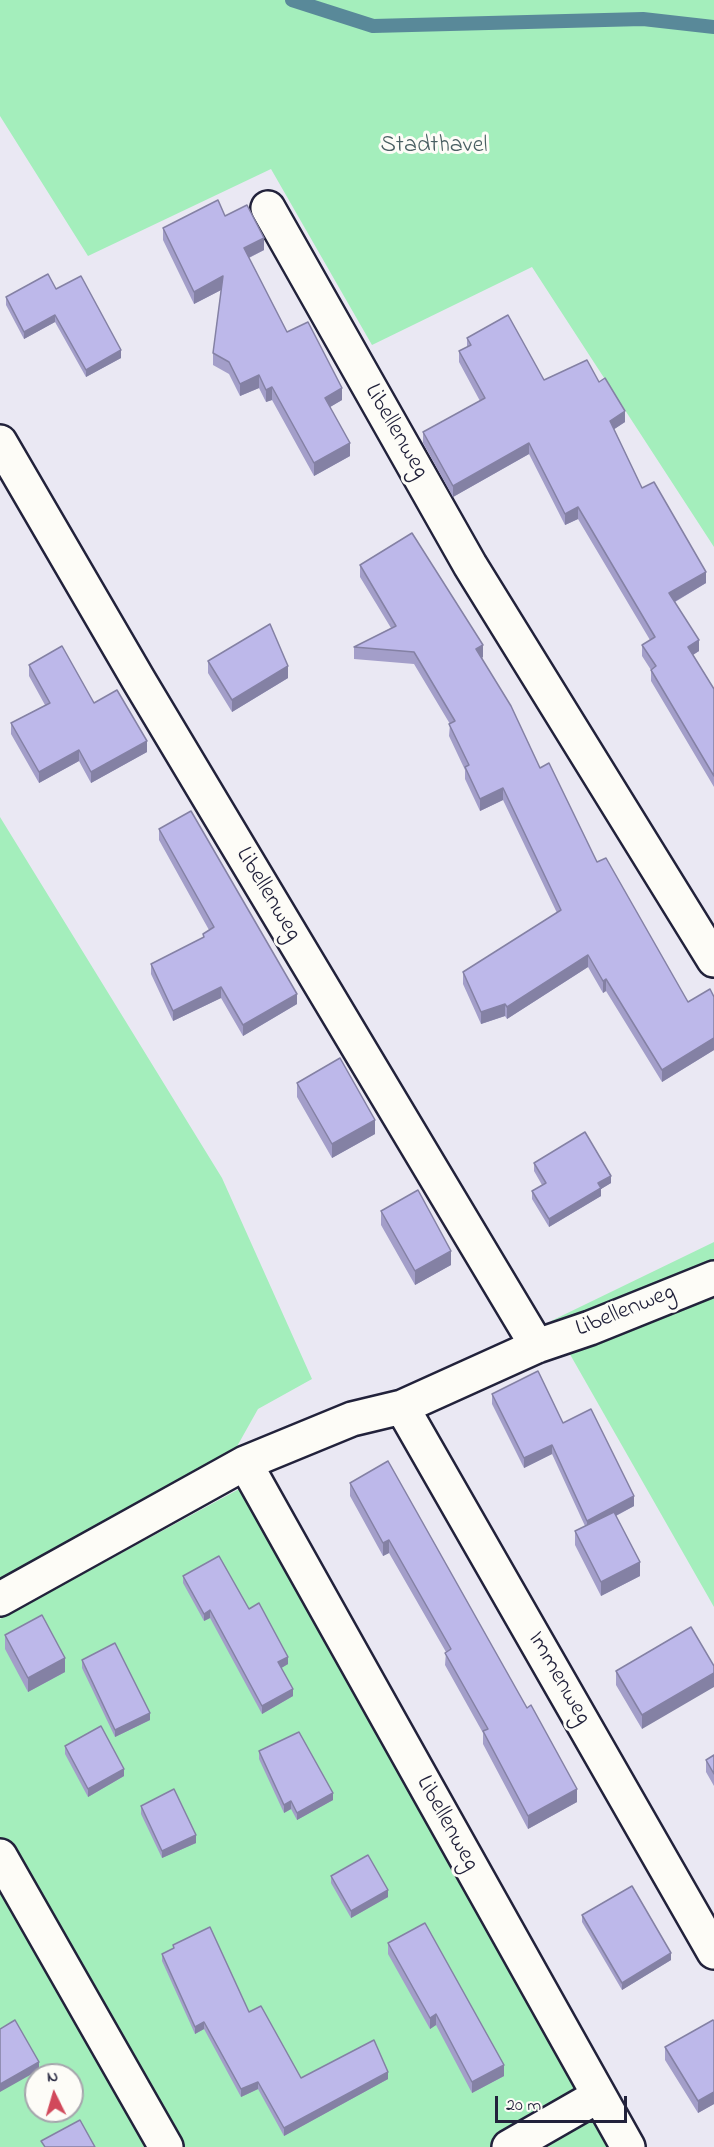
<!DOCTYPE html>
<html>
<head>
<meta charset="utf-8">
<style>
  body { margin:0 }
  #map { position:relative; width:714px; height:2147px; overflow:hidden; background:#eae8f3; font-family:"Indie Flower",sans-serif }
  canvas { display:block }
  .north { position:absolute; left:24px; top:2063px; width:60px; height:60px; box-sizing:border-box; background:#fdfcf7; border:2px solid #a5a5ac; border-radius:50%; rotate:355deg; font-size:16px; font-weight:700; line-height:24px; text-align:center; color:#22223b }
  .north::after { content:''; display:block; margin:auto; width:21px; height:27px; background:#d1495b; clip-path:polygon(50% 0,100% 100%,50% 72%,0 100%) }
  .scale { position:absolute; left:495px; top:2096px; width:132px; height:27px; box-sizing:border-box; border:3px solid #22223b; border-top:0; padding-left:8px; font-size:18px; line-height:21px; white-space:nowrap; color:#22223b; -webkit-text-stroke:4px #fdfcf7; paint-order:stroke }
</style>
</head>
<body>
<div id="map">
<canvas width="714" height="2147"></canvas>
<div class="north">N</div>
<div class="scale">20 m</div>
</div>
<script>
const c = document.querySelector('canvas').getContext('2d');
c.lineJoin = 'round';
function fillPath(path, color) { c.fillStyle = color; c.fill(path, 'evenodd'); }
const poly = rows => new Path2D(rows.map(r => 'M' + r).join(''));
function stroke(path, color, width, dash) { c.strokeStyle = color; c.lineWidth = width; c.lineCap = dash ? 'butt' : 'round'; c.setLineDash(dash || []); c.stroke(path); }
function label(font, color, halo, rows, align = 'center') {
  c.font = font + ' "Indie Flower",sans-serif'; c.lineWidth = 6; c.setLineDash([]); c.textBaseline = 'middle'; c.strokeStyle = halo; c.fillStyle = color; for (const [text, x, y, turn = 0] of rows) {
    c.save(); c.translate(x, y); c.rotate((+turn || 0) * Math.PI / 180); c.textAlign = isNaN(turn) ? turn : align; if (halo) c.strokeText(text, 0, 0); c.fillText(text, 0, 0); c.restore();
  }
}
const green = poly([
  [0,0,714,0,714,547,532,267,372,345,271,169,88,256,0,116],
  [0,817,222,1178,312,1379,258,1409,235,1450,0,1578],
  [714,1242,714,1607,551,1321],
  [241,1488,618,2147,0,2147,0,1619],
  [36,2075,72,2075,72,2111,36,2111]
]);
const stream = poly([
  [292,0,373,26,643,19,714,27]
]);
const street = poly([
  [268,208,470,565,714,960],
  [0,442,138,679,537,1346],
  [402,1407,714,1952],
  [245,1463,628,2147],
  [0,1599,245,1463,352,1419,402,1407,537,1346,590,1328,714,1278],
  [0,1856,166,2147],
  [509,2147,598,2096]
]);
const wall = poly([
  [225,216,264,250,249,258,287,332,342,400,330,407,350,456,314,476,272,400,266,402,259,388,240,396,229,374,213,365,213,353,221,290,194,304,163,240,163,228],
  [56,289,121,358,86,377,55,322,24,339,6,305,6,297],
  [467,338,544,380,599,382,625,422,614,429,642,488,706,583,675,602,699,651,693,655,714,689,714,787,651,681,651,670,642,656,642,645,650,640,578,519,565,525,529,454,453,497,423,443,423,432,480,401,459,362,459,351,467,347],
  [360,565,483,657,482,658,540,768,597,862,688,1002,714,997,714,1050,662,1082,606,991,603,993,588,967,507,1019,505,1016,481,1024,463,984,463,972,557,913,503,800,480,811,465,779,465,770,449,736,450,724,414,664,354,659,354,647,391,628,360,577],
  [208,661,288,678,232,712,208,673],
  [29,665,94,703,147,752,91,783,79,761,39,783,11,734,11,723,45,705,29,676],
  [159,829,297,1004,243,1036,221,998,173,1021,151,974,151,964,203,938,203,934,209,930,159,840],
  [297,1083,375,1134,332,1158,297,1097],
  [534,1163,611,1183,601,1189,601,1196,549,1227,532,1199,532,1191,542,1185,534,1171],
  [381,1211,451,1265,415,1285,381,1225],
  [492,1394,563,1423,634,1506,616,1516,640,1576,601,1596,575,1545,575,1531,585,1526,552,1454,524,1468,492,1404],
  [350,1483,577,1802,528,1829,483,1744,483,1733,445,1665,446,1652,389,1553,383,1556,350,1496],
  [183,1576,249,1609,288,1664,281,1668,293,1696,262,1714,210,1618,204,1621,183,1583],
  [691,1627,642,1729,616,1685,616,1671],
  [5,1635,65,1672,28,1692,5,1649],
  [82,1660,150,1720,115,1737,82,1668],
  [65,1746,124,1776,88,1797,65,1754],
  [259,1751,333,1800,297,1820,291,1809,284,1813,259,1759],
  [714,1755,714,1786,706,1772,706,1760],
  [141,1806,196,1843,162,1858,141,1814],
  [331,1876,388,1897,351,1918,331,1883],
  [582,1915,671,1960,622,1990,582,1922],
  [388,1943,504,2076,472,2093,436,2025,430,2029,388,1954],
  [173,1945,249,2012,301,2078,388,2079,284,2136,258,2089,241,2097,204,2029,195,2034,162,1961,162,1954,173,1949],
  [714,2021,714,2104,698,2113,665,2060,665,2047]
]);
const shadedWall = poly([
  [264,238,264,250,244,260,244,248],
  [223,276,223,289,194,304,194,292],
  [55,315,55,322,24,339,24,332],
  [121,350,121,358,86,377,86,370],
  [259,375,259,388,240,396,240,384],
  [272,387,272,400,266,402,266,390],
  [342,388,342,400,325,410,325,398],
  [625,411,625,422,610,432,610,421],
  [350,443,350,456,314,476,314,463],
  [529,443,529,454,453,497,453,486],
  [578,507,578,519,565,525,565,514],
  [706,572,706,583,669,605,669,593],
  [699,640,699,651,688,658,688,647],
  [483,645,483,657,476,661,476,649],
  [288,666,288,678,232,712,232,700],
  [147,741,147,752,91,783,91,772],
  [79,750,79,761,39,783,39,772],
  [503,788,503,800,480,811,480,799],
  [588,955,588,967,507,1019,507,1007],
  [606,979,606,991,603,993,603,981],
  [221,987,221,998,173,1021,173,1011],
  [297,994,297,1004,243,1036,243,1025],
  [505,1004,505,1016,481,1024,481,1012],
  [714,1038,714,1050,662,1082,662,1070],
  [375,1120,375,1134,332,1158,332,1144],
  [611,1176,611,1183,601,1189,601,1196,549,1227,549,1219,598,1183],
  [451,1251,451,1265,415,1285,415,1271],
  [552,1445,552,1454,524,1468,524,1458],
  [634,1496,634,1506,587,1531,587,1521],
  [389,1540,389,1553,383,1556,383,1543],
  [640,1562,640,1576,601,1596,601,1582],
  [210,1610,210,1618,204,1621,204,1614],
  [288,1657,288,1664,278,1670,278,1662],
  [65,1658,65,1672,28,1692,28,1678],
  [714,1673,714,1687,642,1729,642,1715],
  [293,1689,293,1696,262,1714,262,1706],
  [150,1713,150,1720,115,1737,115,1730],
  [124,1769,124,1776,88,1797,88,1789],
  [577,1789,577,1802,528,1829,528,1816],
  [333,1793,333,1800,297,1820,297,1813],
  [291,1801,291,1809,284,1813,284,1805],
  [196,1835,196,1843,162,1858,162,1851],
  [388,1890,388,1897,351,1918,351,1911],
  [671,1953,671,1960,622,1990,622,1983],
  [436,2014,436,2025,430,2029,430,2018],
  [204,2022,204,2029,195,2034,195,2027],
  [39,2062,39,2070,0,2092,0,2084],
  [504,2065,504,2076,472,2093,472,2082],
  [388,2072,388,2079,284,2136,284,2128],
  [258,2082,258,2089,241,2097,241,2089],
  [714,2092,714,2104,698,2113,698,2101]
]);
const building = poly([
  [218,200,225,216,247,205,264,238,244,248,287,332,308,322,342,388,325,398,350,443,314,463,272,387,266,390,259,375,240,384,229,362,213,353,223,276,194,292,163,228,218,200],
  [48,274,56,289,81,276,121,350,86,370,55,315,24,332,6,297,48,274],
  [508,315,544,380,587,360,599,382,605,378,625,411,610,421,642,488,654,482,706,572,669,593,699,640,688,647,714,689,714,776,651,670,656,666,642,645,655,637,578,507,565,514,529,443,453,486,423,432,485,398,459,351,471,345,467,338,508,315],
  [412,533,483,645,476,649,511,706,540,768,549,763,597,862,606,858,688,1002,710,989,714,997,714,1038,662,1070,606,979,603,981,588,955,507,1007,505,1004,481,1012,463,972,561,910,503,788,480,799,465,767,469,765,449,724,455,721,414,652,354,647,396,626,360,565,412,533],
  [270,624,288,666,232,700,208,661,270,624],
  [62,646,94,703,117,690,147,741,91,772,79,750,39,772,11,723,50,703,29,665,62,646],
  [191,811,297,994,243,1025,221,987,173,1011,151,964,204,937,203,934,214,927,159,829,191,811],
  [340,1058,375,1120,332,1144,297,1083,340,1058],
  [585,1132,611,1176,598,1183,601,1188,549,1219,532,1191,546,1183,534,1163,585,1132],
  [418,1190,451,1251,415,1271,381,1211,418,1190],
  [538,1371,563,1423,591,1409,634,1496,587,1521,552,1445,524,1458,492,1394,538,1371],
  [388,1461,527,1708,531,1705,577,1789,528,1816,483,1731,488,1729,445,1653,451,1649,389,1540,383,1543,350,1483,388,1461],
  [614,1512,640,1562,601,1582,575,1531,614,1512],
  [219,1556,249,1609,259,1603,288,1657,278,1662,293,1689,262,1706,210,1610,204,1614,183,1576,219,1556],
  [42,1615,65,1658,28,1678,5,1635,42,1615],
  [691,1627,714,1666,714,1673,642,1715,616,1671,691,1627],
  [115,1643,150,1713,115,1730,82,1660,115,1643],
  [101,1726,124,1769,88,1789,65,1746,101,1726],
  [299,1732,333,1793,297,1813,291,1801,284,1805,259,1751,299,1732],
  [714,1755,714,1774,706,1760,714,1755],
  [174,1789,196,1835,162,1851,141,1806,174,1789],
  [368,1855,388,1890,351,1911,331,1876,368,1855],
  [632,1886,671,1953,622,1983,582,1915,632,1886],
  [425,1923,504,2065,472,2082,436,2014,430,2018,388,1943,425,1923],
  [210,1927,249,2012,261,2006,301,2078,374,2040,388,2072,284,2128,258,2082,241,2089,204,2022,195,2027,162,1954,174,1948,173,1945,210,1927],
  [15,2020,39,2062,0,2084,0,2029,15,2020],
  [713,2020,714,2021,714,2092,698,2101,665,2047,713,2020],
  [80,2120,95,2147,45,2147,41,2141,80,2120]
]);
const parkNames = [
  ["Stadthavel",434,147]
];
const streetNames = [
  ["Libellenweg",395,432,60],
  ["Libellenweg",267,895,59],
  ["Libellenweg",626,1312,-22],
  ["Immenweg",558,1679,60],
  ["Libellenweg",446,1824,61]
];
fillPath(green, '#a4eebc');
stroke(stream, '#598999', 14);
stroke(street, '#22223b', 38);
stroke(street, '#fdfcf7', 33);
fillPath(wall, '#a39ec9');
fillPath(shadedWall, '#8481a4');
fillPath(building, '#bdb8ea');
stroke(building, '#8481a4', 1.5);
label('24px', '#495f62', '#fdfcf7', parkNames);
label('24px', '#22223b', '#fdfcf7', streetNames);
</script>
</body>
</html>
